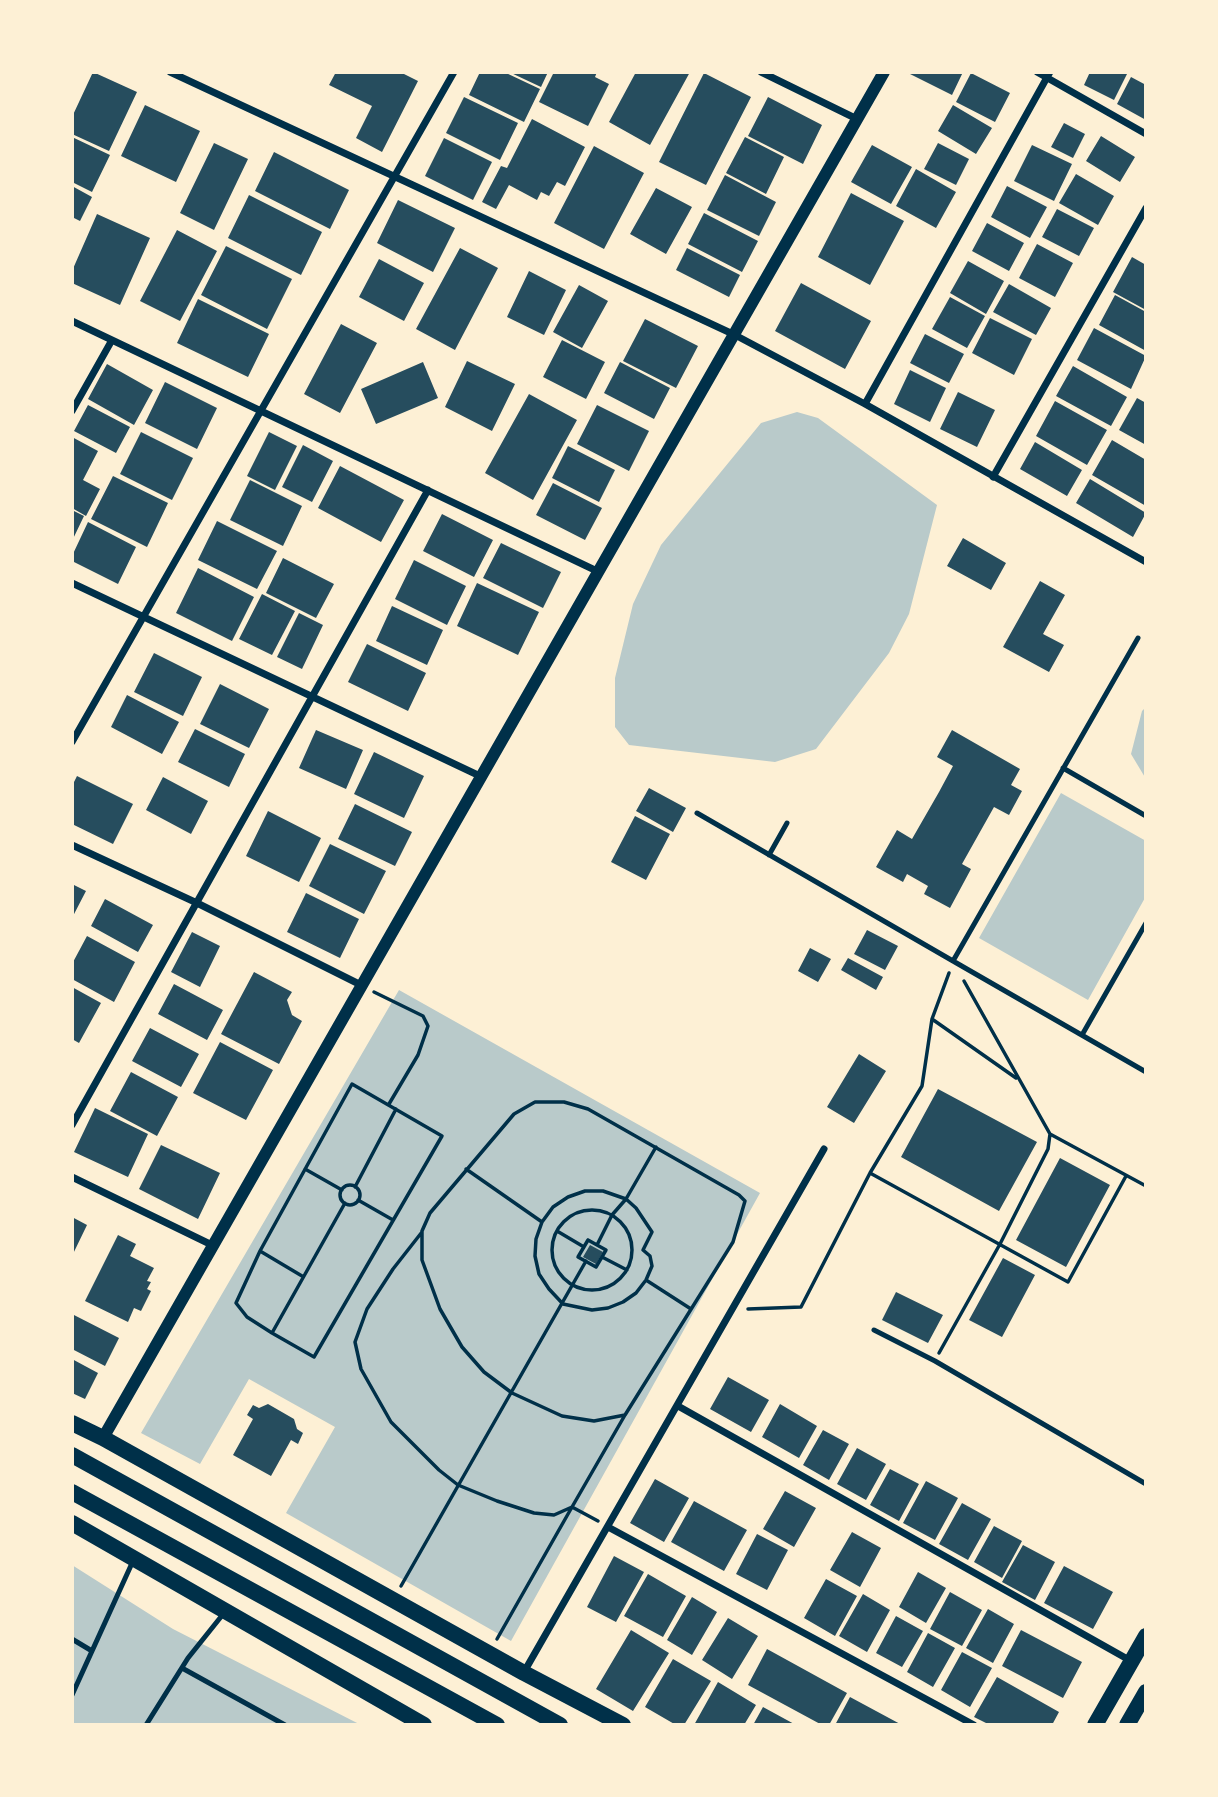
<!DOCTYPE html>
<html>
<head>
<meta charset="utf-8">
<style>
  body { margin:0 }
  #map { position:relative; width:1218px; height:1797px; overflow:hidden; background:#fdf0d5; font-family:"Fira Sans Condensed",sans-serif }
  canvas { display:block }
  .frame { position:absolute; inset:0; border:74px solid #fdf0d5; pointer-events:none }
</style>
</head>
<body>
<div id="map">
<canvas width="1218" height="1797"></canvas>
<div class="frame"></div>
</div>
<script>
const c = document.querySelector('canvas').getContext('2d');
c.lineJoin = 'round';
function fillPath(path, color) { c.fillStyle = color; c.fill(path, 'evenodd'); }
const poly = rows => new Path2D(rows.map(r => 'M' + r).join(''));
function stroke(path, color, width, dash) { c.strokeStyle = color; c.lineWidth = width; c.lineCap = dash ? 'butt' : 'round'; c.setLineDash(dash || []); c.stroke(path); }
const green = poly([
  [797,412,818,418,937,505,909,614,889,653,816,749,775,762,629,745,615,727,615,678,633,604,661,545,761,423],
  [1146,707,1146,779,1131,754,1142,711],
  [1061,793,1146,841,1146,896,1088,1000,979,938],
  [399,990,760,1193,511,1641,286,1513,335,1427,249,1379,200,1464,141,1433],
  [72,1565,173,1629,361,1725,72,1725]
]);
const building = poly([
  [93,72,137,92,109,151,72,134,72,117],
  [336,72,400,72,418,81,382,152,356,138,372,106,329,85],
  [480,72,504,72,540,89,524,122,469,95],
  [509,72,548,72,541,87],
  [554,72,597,72,595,77,609,84,588,126,539,102],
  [636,72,690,72,650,145,609,122],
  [906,72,963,72,952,95],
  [1090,72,1128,72,1114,100,1084,85],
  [704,73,751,97,706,185,659,162],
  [971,73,1010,93,995,122,956,102],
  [1131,77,1146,85,1146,120,1117,104],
  [464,97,518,123,500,160,446,133],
  [768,97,822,125,803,164,748,136],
  [145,105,200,131,176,182,121,156],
  [953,105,992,128,976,154,938,131],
  [532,119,585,147,565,186,557,182,549,196,541,192,537,200,509,185,496,209,482,202,501,166,507,168],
  [1064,123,1085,134,1073,158,1051,147],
  [1101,136,1135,157,1120,182,1086,161],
  [72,137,110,155,92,192,72,182],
  [745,137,784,157,766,194,726,173],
  [444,138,492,162,473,200,425,176],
  [214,143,248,159,214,230,180,213],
  [938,143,969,159,956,185,924,169],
  [872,145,912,167,891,204,851,182],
  [1032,145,1072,164,1054,201,1014,181],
  [594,146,644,173,604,249,554,223],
  [274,152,349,190,330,229,255,191],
  [916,169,956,192,936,228,896,206],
  [1076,174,1114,196,1098,225,1059,203],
  [725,175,776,202,759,236,707,210],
  [72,186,92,197,80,221,72,217],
  [1007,186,1047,207,1030,238,991,217],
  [656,188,692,207,666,254,630,234],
  [851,193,904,221,870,285,818,257],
  [249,195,322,232,301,275,228,238],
  [398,200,455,228,433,272,377,243],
  [1057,209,1094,228,1079,256,1042,237],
  [704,213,758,241,742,272,688,244],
  [97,214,150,238,120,305,72,283,72,271],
  [987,223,1024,243,1009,271,972,251],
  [177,230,217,251,180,321,140,301],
  [1037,244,1073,263,1055,297,1019,278],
  [226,246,292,279,267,329,201,295],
  [460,248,498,268,455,350,416,329],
  [687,248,740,275,729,297,676,270],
  [1132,257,1146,265,1146,310,1113,292],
  [379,259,424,283,404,321,359,297],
  [968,261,1004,281,986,314,950,293],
  [529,271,566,290,544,335,507,317],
  [801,283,871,321,845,369,775,331],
  [1009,284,1051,308,1036,335,993,312],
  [579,285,608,301,582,348,553,332],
  [1115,295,1146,312,1146,351,1099,325],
  [950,297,985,316,967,348,932,329],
  [198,299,269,334,248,377,177,343],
  [990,318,1032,339,1014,375,972,353],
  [645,319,698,346,676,388,623,361],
  [341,324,377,343,340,413,304,394],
  [1094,328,1146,356,1131,389,1077,360],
  [925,334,964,354,949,383,910,363],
  [562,340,605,362,586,399,543,377],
  [467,361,515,384,492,431,445,407],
  [423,362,438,398,376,424,361,389],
  [620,362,670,388,654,419,604,393],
  [107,364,153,390,134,425,88,399],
  [1073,366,1127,397,1111,426,1056,396],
  [910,370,946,388,930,422,894,404],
  [165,382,217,408,197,449,145,423],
  [958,392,995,410,977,447,940,429],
  [529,394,577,420,533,500,485,473],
  [1137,398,1146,403,1146,445,1119,430],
  [1055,401,1107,430,1087,465,1036,436],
  [88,405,130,427,116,453,74,431],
  [597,405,649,431,629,471,577,444],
  [141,432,193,458,172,500,120,474],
  [269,432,297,446,275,490,247,476],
  [72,437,98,451,83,480,100,489,86,516,72,508],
  [1112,440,1146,460,1146,506,1092,475],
  [1035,442,1082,470,1067,496,1020,469],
  [303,445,333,461,312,502,282,487],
  [568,446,615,470,599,502,552,478],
  [340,466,404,500,381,542,318,508],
  [113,476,168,503,147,547,91,519],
  [1090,479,1146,513,1133,537,1076,503],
  [250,480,302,506,283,546,230,520],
  [553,483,602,508,585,540,536,515],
  [72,510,84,516,72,541],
  [442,514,493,540,474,577,423,551],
  [217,521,277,551,257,589,198,560],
  [88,522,136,547,118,584,72,561,72,556],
  [963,538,1006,563,991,590,947,566],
  [501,543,561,572,543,608,483,578],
  [283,558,334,584,316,618,266,593],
  [414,560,466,586,447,625,395,599],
  [198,568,254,597,232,641,176,613],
  [1040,581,1065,595,1043,634,1064,645,1049,672,1003,647],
  [477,583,539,612,518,655,457,626],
  [262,594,295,611,272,655,239,639],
  [392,606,443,630,427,665,376,641],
  [299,613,323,625,302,669,277,657],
  [367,644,426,673,408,711,348,682],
  [154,653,202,677,183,716,134,692],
  [220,684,269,709,249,748,200,724],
  [127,695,179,722,162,754,111,727],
  [195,729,245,754,229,787,178,762],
  [316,730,363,750,346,789,299,768],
  [952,730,1020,769,1011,785,1022,791,1009,815,994,807,962,864,971,869,950,908,924,894,928,886,907,874,903,882,876,867,897,830,912,839,939,792,953,766,937,757],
  [374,752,424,776,404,818,354,794],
  [77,776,133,804,113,844,72,824,72,786],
  [163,777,208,801,191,834,146,810],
  [649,788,686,808,673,832,636,811],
  [355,804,412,832,395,866,338,839],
  [268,811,321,838,299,882,246,856],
  [635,816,670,834,646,880,611,862],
  [330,844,386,871,364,914,309,886],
  [72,884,86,891,72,918],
  [306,893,359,919,340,958,287,932],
  [105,899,153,925,138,952,91,926],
  [867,930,898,946,885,970,854,954],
  [192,932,220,946,200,987,171,972],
  [87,936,135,962,114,1002,72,979,72,964],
  [810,948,831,959,818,982,798,971],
  [848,958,883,977,876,990,841,970],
  [254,972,292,992,287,1000,292,1015,302,1021,279,1064,221,1034],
  [174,984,223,1010,207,1040,158,1014],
  [72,987,101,1003,79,1043,72,1039],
  [150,1028,199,1054,181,1087,132,1061],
  [220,1042,273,1070,246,1120,193,1093],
  [859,1054,886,1071,854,1123,827,1107],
  [131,1072,178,1097,157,1136,110,1111],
  [938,1089,1037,1142,999,1211,901,1157],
  [95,1108,148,1134,128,1177,74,1152],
  [161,1145,220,1173,198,1219,139,1189],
  [1060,1158,1110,1185,1066,1267,1016,1240],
  [72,1217,87,1225,72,1256],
  [118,1235,136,1244,130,1256,154,1268,147,1281,151,1282,147,1289,151,1291,141,1311,134,1308,128,1322,85,1301],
  [590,1245,603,1252,596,1264,583,1257],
  [1003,1258,1035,1275,1002,1337,969,1320],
  [896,1292,943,1315,928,1343,882,1320],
  [72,1314,119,1338,105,1366,72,1349],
  [72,1359,98,1373,85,1399,72,1393],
  [728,1377,769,1400,751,1432,710,1409],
  [268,1404,294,1419,297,1429,303,1433,298,1444,291,1440,271,1476,233,1455,253,1419,247,1415,253,1405,259,1408],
  [780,1404,817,1426,799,1458,762,1437],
  [823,1430,849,1444,829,1480,803,1465],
  [857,1448,886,1464,866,1500,837,1484],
  [890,1469,919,1484,899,1521,870,1505],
  [655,1479,689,1498,664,1542,630,1523],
  [926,1481,958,1498,935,1540,903,1523],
  [785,1491,816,1508,794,1547,763,1529],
  [694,1501,747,1530,724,1571,671,1542],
  [962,1503,991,1519,968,1560,939,1544],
  [994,1526,1022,1541,1002,1578,974,1562],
  [852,1532,881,1548,860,1587,830,1570],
  [757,1534,788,1550,767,1590,736,1574],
  [1023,1545,1055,1562,1035,1600,1002,1582],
  [614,1556,644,1572,616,1622,587,1607],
  [1064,1566,1113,1592,1093,1629,1044,1603],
  [918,1572,946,1588,926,1623,899,1607],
  [648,1574,686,1596,663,1637,624,1616],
  [826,1579,857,1596,835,1636,804,1618],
  [950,1592,982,1610,962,1646,930,1629],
  [863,1594,890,1610,867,1652,839,1636],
  [692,1597,717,1612,692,1655,667,1640],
  [988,1609,1014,1624,993,1663,966,1648],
  [896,1616,923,1631,902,1667,876,1653],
  [728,1618,758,1636,732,1679,702,1660],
  [631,1630,669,1653,633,1711,596,1689],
  [1021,1630,1082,1662,1063,1698,1002,1666],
  [928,1633,955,1648,933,1687,907,1672],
  [767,1649,847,1693,829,1725,822,1725,748,1685],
  [962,1652,992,1668,970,1707,941,1690],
  [673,1659,711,1681,684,1725,676,1725,645,1707],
  [997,1677,1059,1712,1052,1725,990,1725,974,1717],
  [718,1682,756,1705,744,1725,694,1725],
  [850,1697,902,1725,835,1725],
  [763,1707,796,1725,753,1725]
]);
const path = poly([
  [949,973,932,1019,922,1086,870,1173,1068,1282,1126,1176],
  [964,981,1050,1134,1146,1186],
  [374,992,423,1016,428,1026,418,1055,389,1104],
  [932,1019,1016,1078],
  [535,1102,564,1102,588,1109,739,1195,745,1201,733,1242,625,1415,594,1421,562,1416,512,1393,484,1372,462,1347,440,1309,422,1260,422,1231,430,1213,514,1114,535,1102],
  [305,1169,342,1190],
  [466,1169,542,1222],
  '340 1195a10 10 0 1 1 20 0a10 10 0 1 1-20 0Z',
  [355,1187,396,1109],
  [585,1191,603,1191,626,1199,636,1208,652,1232,643,1250,650,1256,652,1266,646,1280,636,1293,623,1302,608,1308,592,1310,563,1304,549,1289,539,1274,535,1256,536,1239,542,1222,553,1207,568,1197,585,1191],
  [358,1200,393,1220],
  '552 1250a40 40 0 1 1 80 0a40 40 0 1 1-80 0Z',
  [557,1231,584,1247],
  [422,1232,393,1269,367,1309,355,1342,361,1369,391,1422,439,1470,458,1485,497,1501,534,1513,554,1515,572,1507,625,1415],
  [588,1240,606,1250,596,1267,578,1257,588,1240],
  [597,1245,612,1215,626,1199,656,1147],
  [260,1251,236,1303,247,1317,272,1333],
  [602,1257,627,1270],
  [302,1276,260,1251,352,1084,442,1136,314,1357,272,1333,345,1203],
  [646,1280,691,1309],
  [748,1309,801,1307,870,1173],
  [939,1353,1000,1244,1048,1149,1050,1134],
  [401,1586,586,1261],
  [497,1639,572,1507,598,1521]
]);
const service = poly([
  [1138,638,953,961,1146,1072],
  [1063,768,1146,816],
  [697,813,953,961],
  [769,855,787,823],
  [1082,1035,1146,923],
  [874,1330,935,1361,1146,1484],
  [72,1639,92,1651],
  [182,1668,285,1725],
  [72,1695,133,1561],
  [146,1725,188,1658,224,1613]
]);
const minor = poly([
  [170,72,735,335,865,404,1146,562],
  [761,72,857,119],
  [1037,72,1146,134],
  [72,321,599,572],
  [865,404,1050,72],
  [72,411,112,340],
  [993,477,1146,208],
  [72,583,482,777],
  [72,742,454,72],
  [72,845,197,903,363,986],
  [72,1125,428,490],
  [72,1177,214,1246],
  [678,1406,1131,1661],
  [608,1527,974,1725],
  [524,1672,824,1149]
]);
const tertiary = poly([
  [103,1438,884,72]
]);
const trunk = poly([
  [72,1423,103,1438,524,1673,623,1725],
  [72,1455,560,1725],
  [72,1492,497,1725],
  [72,1523,424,1725],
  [1095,1725,1146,1636],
  [1127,1725,1146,1692]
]);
fillPath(green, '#b9caca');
fillPath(building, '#264d5e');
stroke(path, '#003049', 3.5);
stroke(service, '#003049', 5);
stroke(minor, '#003049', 7);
stroke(tertiary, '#003049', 12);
stroke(trunk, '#003049', 16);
</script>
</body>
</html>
